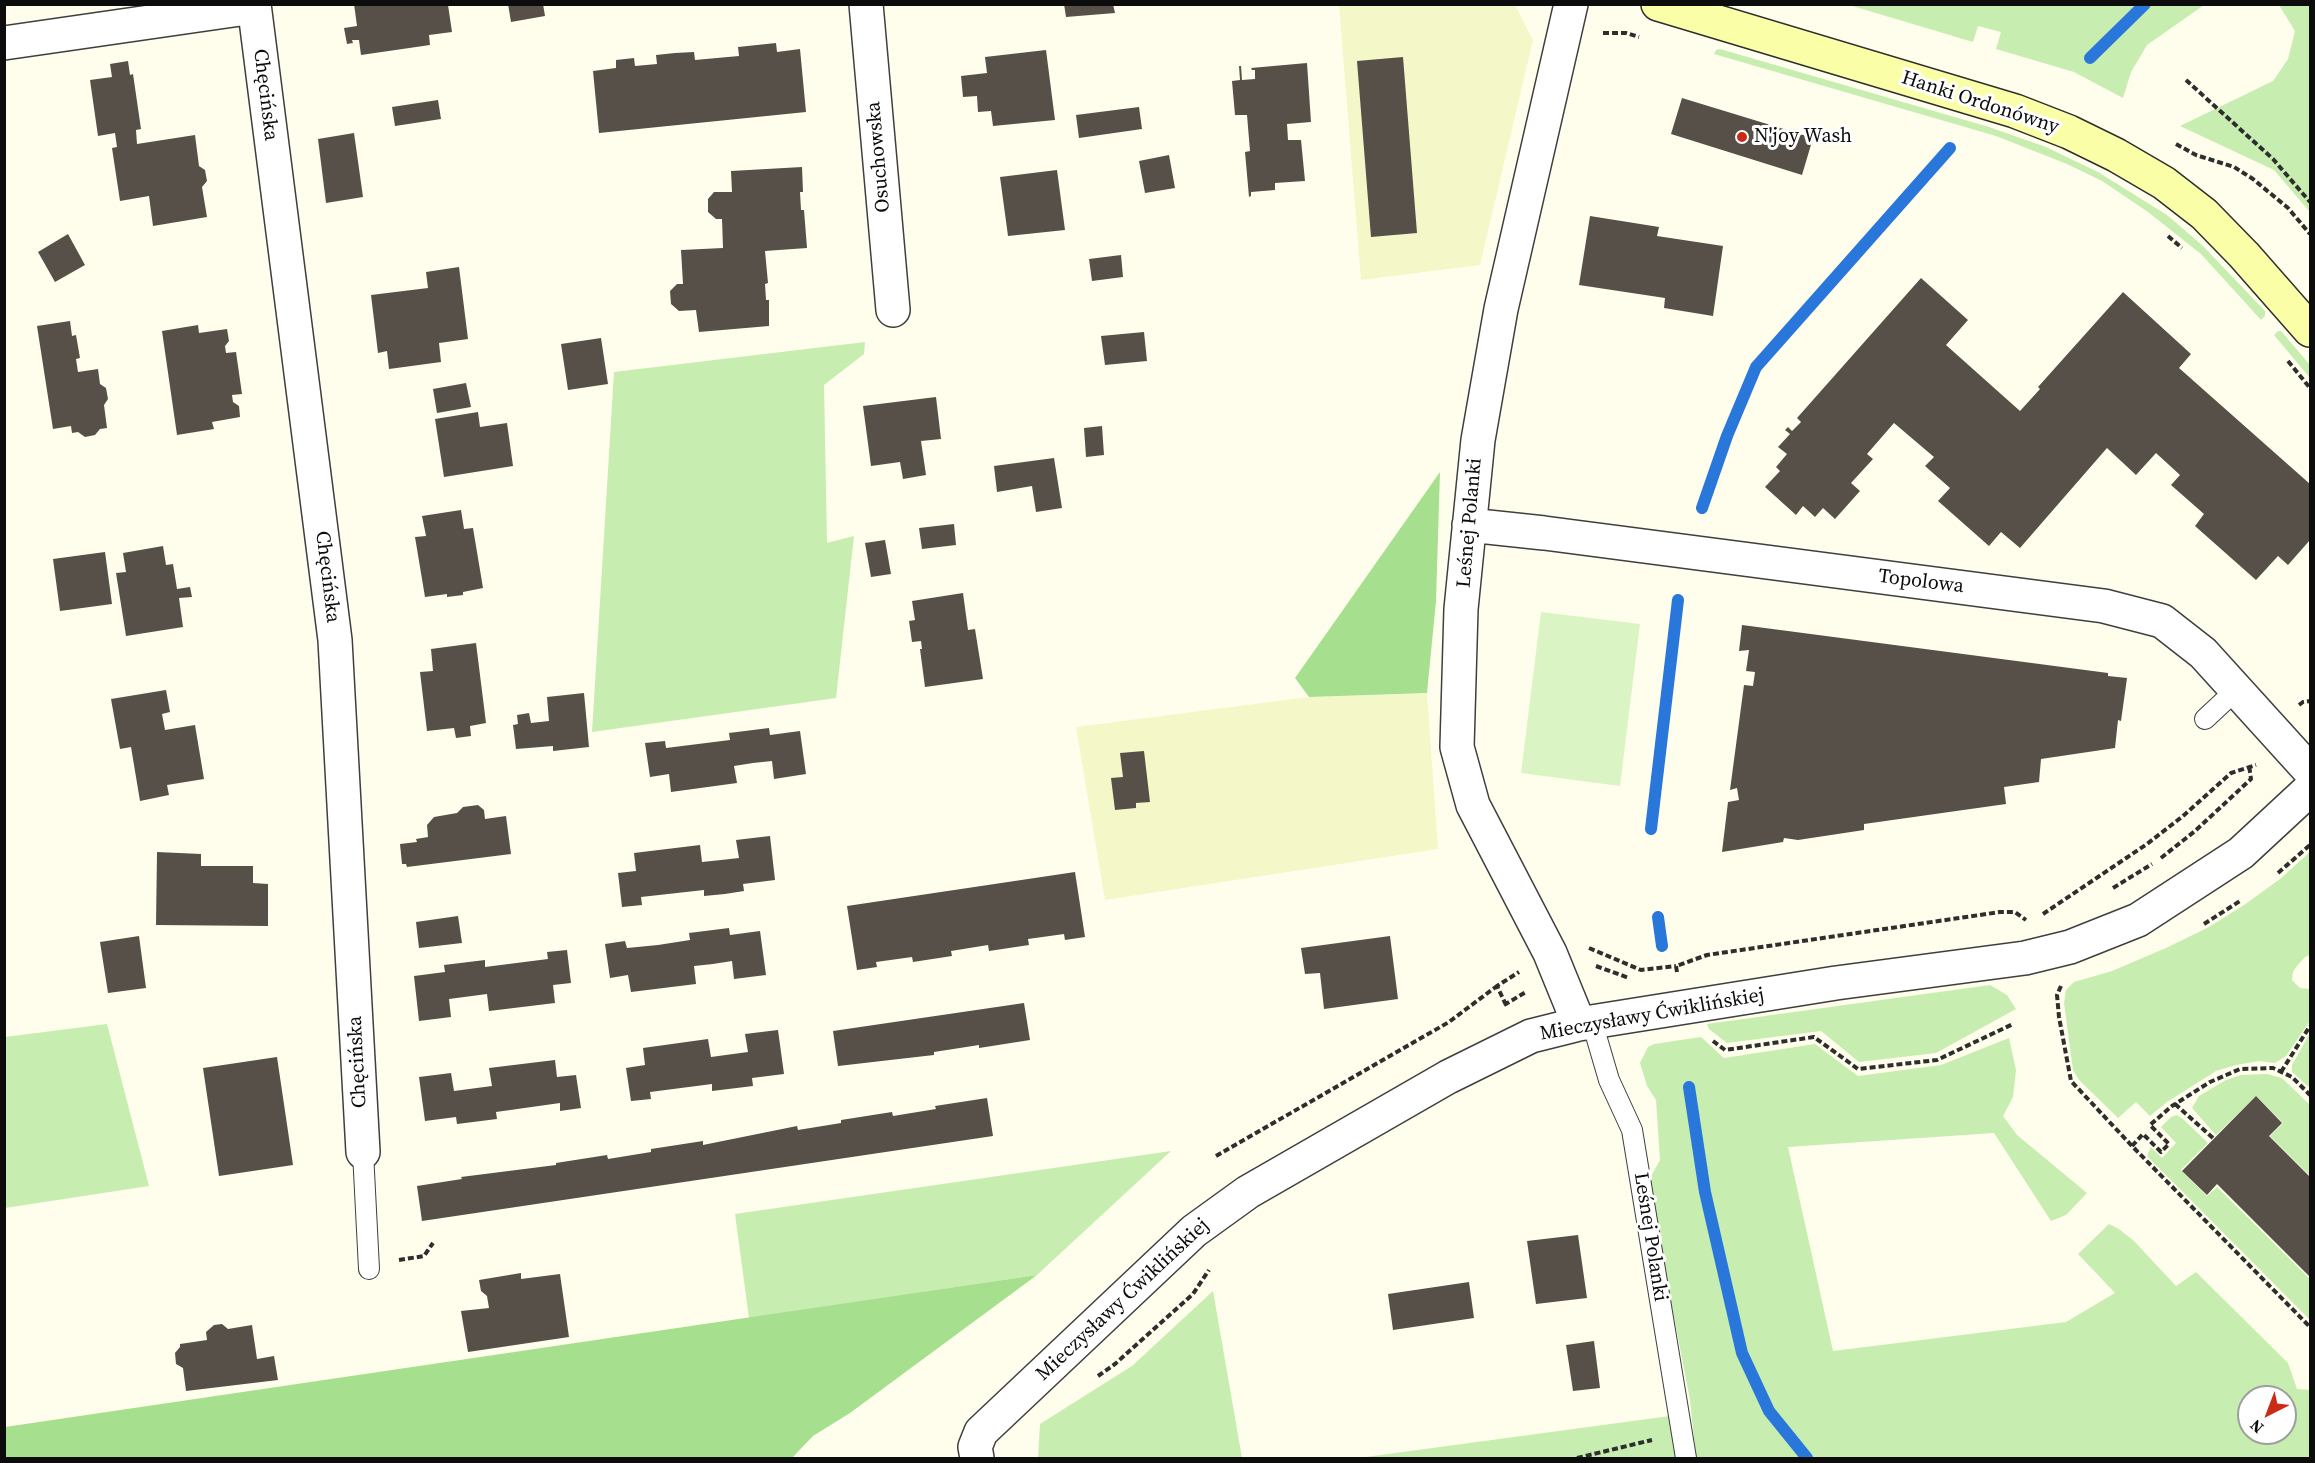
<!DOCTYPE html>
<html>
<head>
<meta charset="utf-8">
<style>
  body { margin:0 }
  #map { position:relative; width:2315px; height:1463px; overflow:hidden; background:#fffeec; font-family:"Source Serif 4",serif }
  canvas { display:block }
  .frame { position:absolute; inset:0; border:6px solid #0c0c0c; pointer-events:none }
  .north { position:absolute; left:2237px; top:1385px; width:60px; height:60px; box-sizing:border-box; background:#fff; border:2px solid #9e9e9e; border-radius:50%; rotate:222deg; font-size:16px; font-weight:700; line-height:24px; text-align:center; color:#0c0c0c }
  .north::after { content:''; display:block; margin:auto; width:21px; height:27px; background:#ca2b17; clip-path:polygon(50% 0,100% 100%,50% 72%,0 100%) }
</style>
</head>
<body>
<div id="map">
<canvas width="2315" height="1463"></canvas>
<div class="frame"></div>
<div class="north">N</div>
</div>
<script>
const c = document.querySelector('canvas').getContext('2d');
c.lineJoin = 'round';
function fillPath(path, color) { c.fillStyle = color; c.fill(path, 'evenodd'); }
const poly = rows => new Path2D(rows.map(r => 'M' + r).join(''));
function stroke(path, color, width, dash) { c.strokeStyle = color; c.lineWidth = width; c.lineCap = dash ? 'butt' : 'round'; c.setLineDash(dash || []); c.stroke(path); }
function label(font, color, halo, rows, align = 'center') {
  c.font = font + ' "Source Serif 4",serif'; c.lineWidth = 6; c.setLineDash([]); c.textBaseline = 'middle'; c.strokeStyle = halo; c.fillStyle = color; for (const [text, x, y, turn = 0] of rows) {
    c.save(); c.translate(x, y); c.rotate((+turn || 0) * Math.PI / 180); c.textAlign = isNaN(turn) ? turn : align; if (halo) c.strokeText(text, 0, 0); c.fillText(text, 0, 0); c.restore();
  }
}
const farmland = poly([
  [1339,5,1515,5,1533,40,1480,265,1361,280],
  [1427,693,1438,849,1105,900,1076,727,1309,697]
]);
const green = poly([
  [1849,5,2204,5,2147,45,2131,72,2123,98,2074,72,1996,49,2001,32,1978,26,1973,42],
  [2279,5,2310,5,2310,212,2274,170,2180,126,2273,81,2288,59,2295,31],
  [1720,49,1989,127,2046,147,2098,172,2167,215,2202,245,2265,311,2265,316,2261,320,2201,254,2148,212,2102,181,2067,164,1996,136,1714,54,1716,50],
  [2278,331,2281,331,2310,365,2310,378,2274,335],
  [865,342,864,354,824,385,827,543,854,536,836,698,592,732,614,372],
  [2310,852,2310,955,2305,957,2296,967,2293,972,2292,980,2300,988,2310,989,2310,1021,2286,1056,2275,1063,2259,1061,2236,1065,2216,1071,2167,1102,2150,1116,2136,1102,2118,1118,2079,1080,2073,1070,2064,1003,2066,990,2074,982,2112,971,2166,948,2209,927,2244,905,2280,879],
  [1990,985,2007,995,2016,1009,1936,1053,1859,1062,1821,1031,1727,1043,1709,1029,1707,1024],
  [107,1024,149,1186,5,1208,5,1037],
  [2310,1033,2310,1088,2292,1072,2292,1065],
  [1701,1037,1724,1058,1815,1044,1858,1076,1941,1065,2009,1038,2016,1070,2013,1097,2003,1116,2017,1135,2087,1193,2066,1215,2051,1221,1994,1133,1788,1147,1833,1351,2066,1322,2115,1293,2078,1254,2109,1224,2119,1229,2134,1241,2176,1286,2196,1272,2288,1363,2297,1389,2310,1390,2310,1458,1696,1458,1690,1400,1648,1182,1660,1160,1656,1100,1647,1086,1640,1063,1648,1047,1654,1044],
  [2249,1397,2285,1397,2285,1433,2249,1433],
  [2267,1074,2282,1078,2310,1105,2310,1176,2270,1136,2283,1123,2256,1096,2216,1135,2192,1108,2199,1096,2226,1080,2241,1075],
  [2177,1115,2183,1119,2208,1143,2181,1170,2207,1196,2217,1187,2310,1279,2310,1320,2147,1156,2151,1147,2162,1158,2176,1143,2161,1127,2171,1117],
  [1171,1151,1037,1275,749,1318,735,1214],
  [1213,1291,1242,1458,1038,1458,1040,1424,1132,1366],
  [1670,1416,1676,1458,1358,1458]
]);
const forest = poly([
  [1440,472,1436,601,1427,693,1309,697,1295,678],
  [1037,1275,850,1413,813,1436,792,1458,5,1458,5,1427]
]);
const pitch = poly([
  [1541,612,1640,624,1620,786,1521,773]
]);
const stream = poly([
  [2090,58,2145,4],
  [1702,508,1727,436,1756,367,1950,148],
  [1651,829,1678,600],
  [1658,917,1662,946],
  [1689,1087,1705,1192,1742,1353,1769,1411,1807,1458]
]);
const building = poly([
  [354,4,448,5,452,32,429,35,430,45,361,55,359,40,352,40,353,43,347,44,344,28,357,26],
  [508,4,543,4,545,16,511,22],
  [1064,4,1113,4,1115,13,1066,17],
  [776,43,777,52,800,49,806,112,599,133,593,71,616,68,616,60,634,58,635,66,657,64,656,55,675,53,694,52,695,60,739,56,738,47],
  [1046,50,1055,120,993,126,991,111,978,112,977,96,963,97,961,76,987,73,985,57],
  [1403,57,1417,233,1371,237,1357,61],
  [128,61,130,75,133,74,141,129,136,130,137,144,195,135,199,166,205,170,207,181,202,187,207,217,153,226,149,196,120,201,112,148,117,147,115,133,98,136,90,80,112,77,110,64],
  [1307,63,1311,122,1287,124,1288,140,1301,140,1305,181,1275,183,1275,190,1251,192,1251,196,1249,197,1245,152,1250,151,1247,115,1235,115,1232,81,1240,80,1239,66,1241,66,1242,80,1255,79,1255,70,1252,70,1251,68],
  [1682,98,1813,138,1802,175,1671,134],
  [438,100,441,119,395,126,392,107],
  [1139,107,1142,129,1079,138,1076,115],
  [354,133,363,197,326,203,318,139],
  [1169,155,1175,188,1145,193,1139,161],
  [802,167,803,192,800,192,801,210,804,210,807,248,765,251,768,283,765,284,766,300,769,300,769,326,699,332,696,310,679,311,671,304,670,291,677,284,683,284,681,250,723,248,722,219,716,219,708,212,708,199,714,192,732,192,731,171],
  [1057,170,1065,230,1008,236,1000,177],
  [1590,216,1659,227,1657,236,1723,246,1713,316,1664,308,1665,298,1579,285],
  [68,234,85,265,55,282,38,252],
  [1121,255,1123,277,1092,281,1089,259],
  [459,267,468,339,439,343,441,362,389,369,387,351,378,353,371,295,428,288,426,272],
  [1921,278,1968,320,1946,345,2020,411,2040,389,2038,387,2123,292,2191,354,2179,368,2310,484,2310,540,2288,565,2278,556,2256,580,2195,526,2204,514,2171,485,2180,475,2156,453,2136,475,2107,448,2020,548,2001,532,1989,546,1938,501,1950,488,1925,466,1934,457,1894,423,1867,454,1873,459,1851,483,1860,491,1835,519,1823,508,1815,517,1803,506,1796,515,1765,487,1780,471,1776,467,1787,454,1778,447,1790,434,1785,430,1788,427,1792,431,1801,422,1797,418],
  [70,321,72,336,76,335,80,358,76,359,78,372,98,369,100,384,106,388,108,399,104,405,107,428,100,429,95,435,85,437,78,432,72,433,71,426,53,429,37,326],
  [198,325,199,333,227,329,229,341,225,346,226,353,236,352,242,394,232,395,233,402,239,406,240,417,212,422,214,429,177,435,162,331],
  [1144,332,1147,361,1105,365,1101,336],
  [601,338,608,384,568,390,561,344],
  [466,383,471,407,437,413,433,389],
  [936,397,941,439,921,441,926,475,903,479,900,462,871,466,863,406],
  [478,412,480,427,507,423,513,466,444,477,435,419],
  [1102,426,1104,455,1086,457,1084,428],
  [1054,458,1062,508,1036,512,1032,486,997,492,994,466],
  [461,510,464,529,473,528,483,588,463,592,463,595,447,597,447,594,425,597,415,537,426,536,422,516],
  [954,524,956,545,922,549,919,528],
  [885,540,891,574,871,577,865,543],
  [163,546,166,565,173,564,177,589,190,587,192,597,179,598,183,627,126,636,116,573,126,572,123,553],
  [105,552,112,604,60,611,53,559],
  [963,593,968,630,975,629,983,679,925,687,920,649,922,649,921,641,912,642,909,621,915,620,912,601],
  [1742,625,2108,673,2108,676,2127,678,2121,721,2118,720,2115,748,2041,759,2039,782,2004,787,2006,804,1864,824,1864,830,1798,840,1784,838,1783,842,1722,852,1728,802,1739,800,1737,788,1730,790,1744,685,1753,686,1755,672,1746,671,1749,650,1739,651],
  [476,643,486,723,470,726,471,736,456,738,454,728,427,731,420,672,433,671,431,649],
  [166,690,170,712,162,714,165,730,195,725,204,779,167,785,169,795,140,801,131,747,120,749,111,699],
  [584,693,589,747,553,751,553,746,516,749,513,725,518,724,517,715,529,713,531,723,549,721,547,697],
  [769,728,770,735,800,731,806,774,774,779,772,761,753,763,734,766,737,783,671,792,669,774,650,777,645,743,665,741,666,748,730,740,729,733],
  [1144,751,1150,802,1136,803,1136,808,1115,810,1111,778,1123,777,1120,753],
  [478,805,484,810,485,819,506,816,511,854,407,867,406,864,402,864,400,844,417,842,416,839,428,837,427,825,434,817,457,813,463,807],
  [770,836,775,880,743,884,744,891,725,894,704,896,704,890,641,897,642,905,622,907,618,873,636,871,634,853,700,845,702,862,721,860,739,858,736,840],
  [157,852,201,854,201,866,253,866,253,883,268,884,268,926,156,925],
  [1075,872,1085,937,1065,940,1064,934,1028,939,1029,945,989,951,988,945,951,951,952,956,913,962,912,957,876,962,877,967,857,970,847,906],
  [458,916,462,943,419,948,416,922],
  [729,928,730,935,760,931,766,975,734,979,732,961,713,964,694,966,696,984,631,992,628,975,610,978,605,944,625,941,627,948,658,945,690,940,689,933],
  [139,936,146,988,108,993,100,942],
  [1390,936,1398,999,1324,1009,1320,973,1305,974,1301,948],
  [567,950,571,983,553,985,555,1003,489,1011,487,994,449,999,451,1017,419,1021,414,976,445,972,444,965,485,960,485,967,548,959,547,952],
  [1024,1003,1030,1040,979,1048,979,1045,934,1052,934,1055,838,1066,833,1031],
  [778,1030,784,1074,752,1078,753,1086,712,1091,712,1084,650,1092,651,1099,631,1101,626,1068,645,1065,643,1048,708,1039,711,1057,748,1052,745,1034],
  [277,1057,293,1165,219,1176,203,1068],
  [555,1060,557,1077,576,1075,581,1108,560,1111,560,1103,496,1112,497,1119,457,1124,456,1117,425,1121,419,1077,451,1073,454,1091,492,1086,489,1068],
  [2256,1096,2282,1123,2269,1136,2310,1177,2310,1277,2217,1184,2207,1195,2182,1171],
  [987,1098,993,1136,422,1221,417,1186,462,1179,461,1177,556,1165,556,1163,607,1155,608,1159,651,1152,651,1149,703,1141,703,1145,797,1126,798,1130,841,1123,841,1120,892,1112,893,1116,936,1109,935,1106],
  [1578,1235,1587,1298,1536,1304,1527,1241],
  [521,1273,521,1279,560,1274,569,1337,468,1352,461,1311,489,1308,487,1296,481,1291,479,1280],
  [1469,1282,1474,1318,1393,1330,1388,1294],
  [222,1324,228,1329,252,1325,257,1359,274,1356,278,1380,186,1391,183,1368,176,1364,175,1353,180,1347,180,1344,207,1340,206,1332,214,1325],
  [1594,1341,1600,1388,1573,1391,1566,1345]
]);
const path = poly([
  [1603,33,1626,33,1639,37],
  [2186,80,2273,159,2310,202],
  [2176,144,2196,155,2234,167,2253,179,2288,208,2310,234],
  [2168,236,2182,248],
  [2288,361,2310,388],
  [2299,705,2303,702,2310,701],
  [2161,858,2195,831,2251,779,2249,765],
  [2278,873,2310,845],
  [2113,888,2152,864],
  [2043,914,2147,844,2183,816,2231,773,2256,765],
  [2204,924,2240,901],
  [1589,948,1641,970,1676,966],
  [1596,966,1629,978],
  [1677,972,1676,966,1707,955,2000,912,2015,912,2026,920],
  [2061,986,2057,995,2059,1017,2071,1081,2132,1146,2310,1327],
  [1504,1005,1526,992],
  [1506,1005,1497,986,1519,972],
  [1713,1041,1725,1050,1814,1037,1858,1069,1937,1060,2013,1024],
  [2281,1072,2310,1026],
  [2175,1104,2214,1139],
  [2132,1146,2143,1134,2161,1152,2169,1144,2150,1125,2172,1106,2210,1082,2240,1069,2273,1068,2292,1077,2310,1095],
  [1216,1156,1449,1022,1497,986],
  [399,1260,424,1256,433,1243],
  [1098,1376,1115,1364,1193,1294,1209,1270],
  [1577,1458,1652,1440]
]);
const lane = poly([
  [2205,719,2236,690],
  [1592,1022,1609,1080,1632,1130,1686,1458],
  [363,1152,369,1269]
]);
const street = poly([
  [254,4,335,640,363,1152],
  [866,4,893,310],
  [1571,4,1501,309,1478,440,1461,609,1457,747,1473,805,1550,953,1579,1024],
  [4,43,254,7],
  [1469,525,1544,533,2104,606,2162,621,2203,653,2310,771],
  [977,1458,975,1447,981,1432,1194,1231,1248,1192,1448,1077,1531,1036,1579,1024,1836,983,2025,958,2070,947,2138,920,2241,853,2310,789]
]);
const secondary = poly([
  [1658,4,2015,111,2069,132,2116,155,2164,183,2204,214,2244,255,2310,330]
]);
const markers = [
  [1742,137,6,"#ca2b17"]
];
const streetNames = [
  ["Chęcińska",265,95,83],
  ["Hanki Ordonówny",1980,103,18],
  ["Osuchowska",879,157,-95],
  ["Leśnej Polanki",1470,523,-85],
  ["Chęcińska",327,577,83],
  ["Topolowa",1921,582,7],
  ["Mieczysławy Ćwiklińskiej",1652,1015,-10],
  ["Chęcińska",358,1062,-93],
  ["Leśnej Polanki",1650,1237,81],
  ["Mieczysławy Ćwiklińskiej",1123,1300,-43]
];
const poiNames = [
  ["N'joy Wash",1754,137]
];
fillPath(farmland, '#f4f8c9');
fillPath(green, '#c7edb1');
fillPath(forest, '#a6e08f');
fillPath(pitch, '#dbf4c4');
stroke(stream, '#2a77db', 12);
fillPath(building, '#565048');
stroke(lane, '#3f3f3f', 22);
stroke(street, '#3f3f3f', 36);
stroke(secondary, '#2e2e2e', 36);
stroke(path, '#2e2e2e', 4, [6, 3]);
stroke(lane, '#fff', 20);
stroke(street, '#fff', 33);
stroke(secondary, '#faffa7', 33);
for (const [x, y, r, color] of markers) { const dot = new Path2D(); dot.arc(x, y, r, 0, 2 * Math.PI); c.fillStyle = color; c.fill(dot); stroke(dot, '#fff', 2); }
label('20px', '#0c0c0c', '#fff', streetNames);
label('20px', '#0c0c0c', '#fff', poiNames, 'left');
</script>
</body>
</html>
